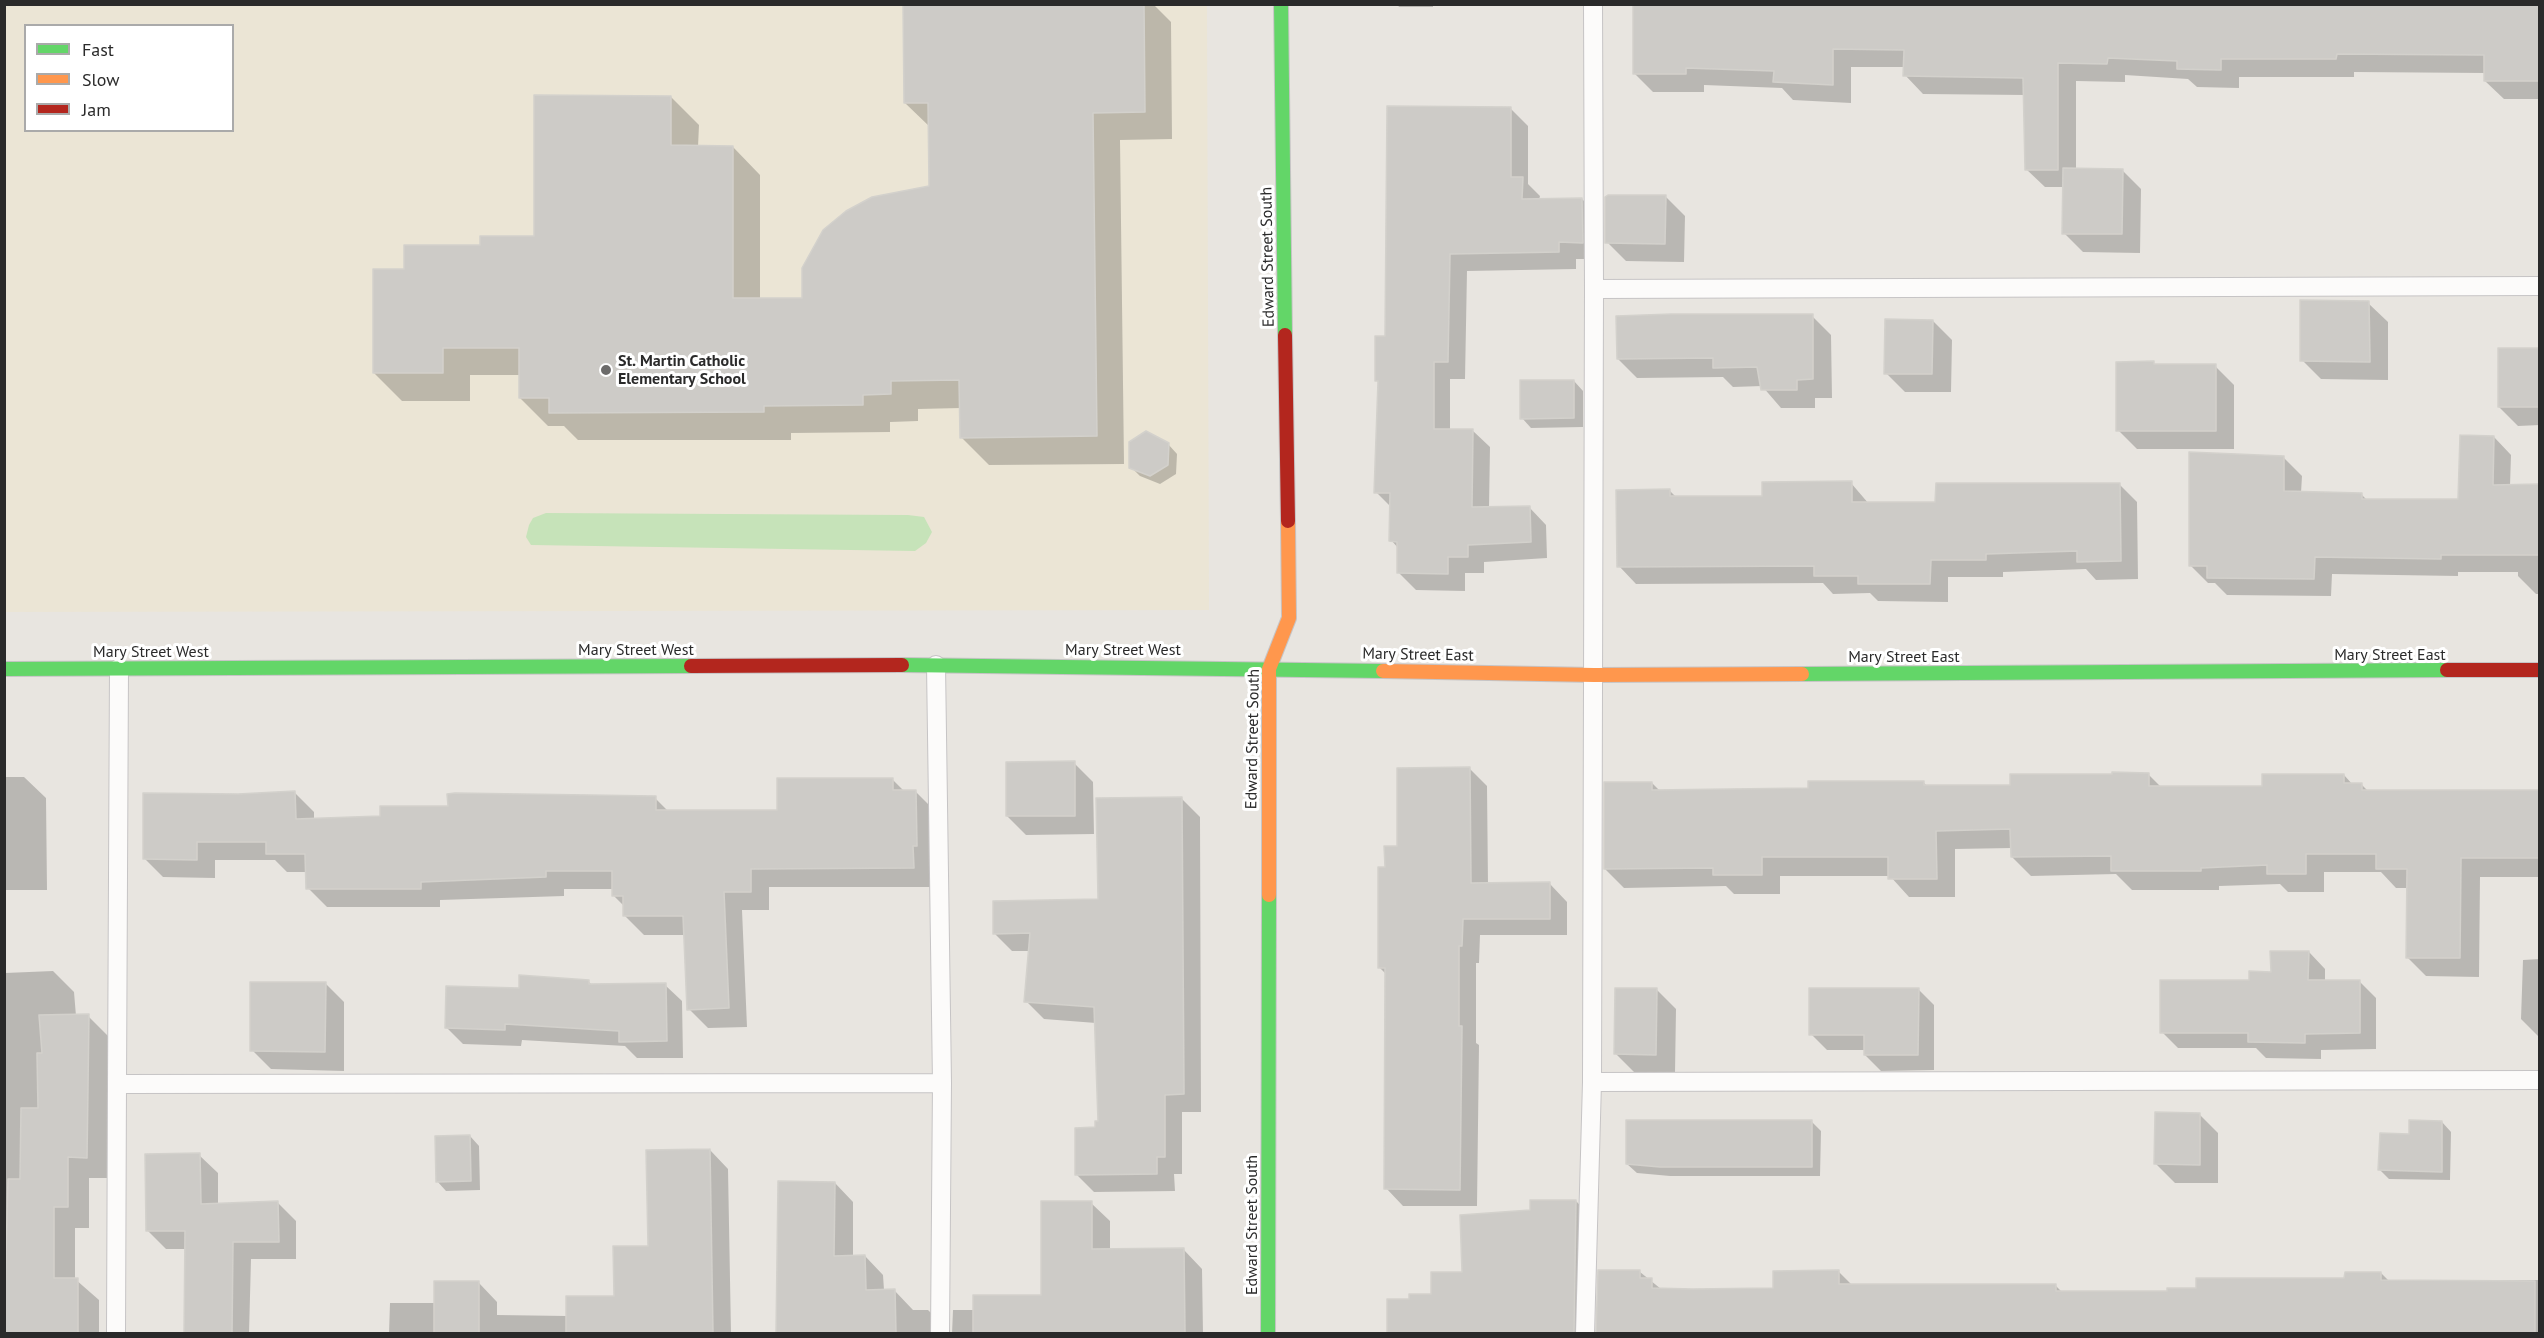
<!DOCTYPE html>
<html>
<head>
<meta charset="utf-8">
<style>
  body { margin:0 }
  #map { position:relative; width:2544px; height:1338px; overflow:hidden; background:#e8e5e0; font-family:"PT Sans",sans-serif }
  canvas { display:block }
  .frame { position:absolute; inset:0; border:6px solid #2a2a2a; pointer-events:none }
  .legend { position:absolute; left:24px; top:24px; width:210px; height:108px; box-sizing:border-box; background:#fff; border:2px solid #aaa; margin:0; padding:8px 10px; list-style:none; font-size:18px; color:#2a2a2a }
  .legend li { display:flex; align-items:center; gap:12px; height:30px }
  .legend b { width:30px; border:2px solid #aaa }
</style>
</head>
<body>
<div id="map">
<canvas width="2544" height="1338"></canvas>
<div class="frame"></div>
<ul class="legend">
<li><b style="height:8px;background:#63d668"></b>Fast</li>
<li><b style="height:8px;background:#ff974d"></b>Slow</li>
<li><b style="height:8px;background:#b3261e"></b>Jam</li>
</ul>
</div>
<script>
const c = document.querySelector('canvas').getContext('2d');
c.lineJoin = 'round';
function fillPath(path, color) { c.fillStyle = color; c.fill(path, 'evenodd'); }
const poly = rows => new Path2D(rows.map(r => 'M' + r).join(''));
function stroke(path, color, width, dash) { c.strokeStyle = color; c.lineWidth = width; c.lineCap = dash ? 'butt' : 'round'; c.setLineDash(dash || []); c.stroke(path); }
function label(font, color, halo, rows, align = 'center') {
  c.font = font + ' "PT Sans",sans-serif'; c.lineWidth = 6; c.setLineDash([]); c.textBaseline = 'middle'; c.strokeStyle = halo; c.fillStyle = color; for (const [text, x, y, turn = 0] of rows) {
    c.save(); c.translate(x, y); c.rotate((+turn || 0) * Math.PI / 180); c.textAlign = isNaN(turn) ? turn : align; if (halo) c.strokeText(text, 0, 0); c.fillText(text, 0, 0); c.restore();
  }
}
const education = poly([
  [4,5,1207,5,1209,610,5,612],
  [26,26,232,26,232,130,26,130]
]);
const green = poly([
  [546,513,908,515,924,517,932,532,926,543,915,551,531,545,526,537,529,525,533,518]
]);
const shadow = poly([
  [904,4,1153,4,1171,22,1172,139,1120,140,1124,464,989,465,961,437,961,408,918,409,918,421,890,422,890,432,791,433,791,440,578,440,564,426,548,426,520,398,520,375,470,375,470,401,402,401,374,373,405,270,481,247,535,238,671,97,699,125,698,147,733,147,760,175,760,300,803,300,931,188,930,127,905,103],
  [1397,4,1433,4,1433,7,1399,7],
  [1634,4,2540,4,2540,99,2504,99,2485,81,2485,73,2354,72,2354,77,2239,77,2239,88,2197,87,2188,79,2125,75,2125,82,2076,81,2076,170,2122,170,2141,189,2140,253,2083,252,2064,233,2064,187,2045,187,2026,169,2025,95,1923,94,1905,75,1905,67,1851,67,1851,103,1793,100,1782,88,1704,85,1704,92,1653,92,1634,73],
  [1511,109,1528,126,1528,184,1540,196,1539,200,1582,199,1599,216,1599,259,1576,259,1576,269,1467,271,1465,379,1450,379,1450,430,1472,430,1490,447,1489,508,1529,507,1546,525,1547,558,1484,562,1484,573,1465,573,1465,591,1416,590,1399,573,1399,549,1391,540,1392,508,1376,492,1379,383,1376,380,1386,338],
  [1666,197,1685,216,1684,262,1626,261,1607,242],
  [2368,303,2388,322,2388,380,2321,379,2302,360],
  [1812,316,1831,335,1832,398,1815,398,1815,408,1781,408,1762,386,1733,387,1723,377,1637,378,1618,359],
  [1933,321,1952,340,1951,392,1905,392,1886,373],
  [2540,349,2540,425,2518,426,2499,407],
  [2215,366,2234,385,2234,449,2137,449,2118,430],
  [1574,381,1583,391,1583,427,1531,428,1522,418],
  [2494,437,2511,455,2510,486,2540,486,2540,594,2536,594,2518,576,2518,572,2458,572,2458,576,2332,574,2331,596,2227,595,2215,583,2208,583,2190,565,2284,458,2302,476,2301,493,2362,495,2368,501,2460,501],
  [1168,444,1177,454,1176,474,1160,484,1140,476,1131,467],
  [1851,483,1869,504,1937,504,2119,484,2137,502,2138,579,2096,580,2086,569,2003,572,2003,577,1948,577,1948,602,1878,601,1870,593,1833,594,1823,583,1636,584,1619,566,1669,490,1677,498,1764,498],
  [1074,763,1093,782,1094,834,1026,835,1007,816],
  [1469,768,1487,786,1488,885,1550,884,1567,902,1567,935,1480,935,1479,963,1476,963,1476,1043,1479,1045,1477,1206,1403,1206,1386,1188,1386,974,1379,967,1386,869,1399,848],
  [2148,774,2162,788,2264,788,2344,775,2353,785,2362,785,2369,792,2540,793,2540,877,2480,877,2479,977,2426,976,2407,957,2408,888,2396,888,2381,872,2324,872,2324,892,2288,892,2280,884,2219,886,2219,890,2132,890,2116,874,2031,876,2012,857,2012,848,1955,849,1955,897,1909,897,1890,876,1780,876,1780,894,1734,894,1726,886,1624,888,1605,869,1652,783,1660,791,1810,789,1923,782,1927,786,2011,786],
  [4,777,24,777,46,798,47,890,5,890,5,973,53,971,74,992,76,1016,88,1016,109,1037,108,1178,89,1178,89,1228,75,1228,75,1279,99,1300,99,1334,4,1334],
  [892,779,904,791,915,791,934,810,932,887,769,887,769,910,742,910,747,1027,708,1028,689,1009,685,935,644,935,625,916,625,907,614,896,614,889,564,889,564,896,440,900,440,907,327,907,308,888,307,872,287,872,275,860,215,860,215,878,163,877,144,858,238,795,295,793,314,812,314,820,382,818,449,807,655,798,669,812,779,812],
  [1182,799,1200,817,1201,1112,1182,1112,1182,1174,1174,1174,1175,1191,1094,1192,1076,1174,1100,1122,1096,1023,1044,1019,1026,1001,1030,951,1012,951,994,933,1100,901],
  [2309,952,2325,969,2325,982,2359,981,2376,998,2376,1049,2321,1050,2321,1059,2266,1058,2256,1048,2178,1048,2162,1032],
  [2540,959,2540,1036,2538,1036,2521,1019,2523,960],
  [588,981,593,986,665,985,682,1001,683,1058,637,1058,625,1046,522,1040,521,1046,463,1044,447,1028],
  [325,983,344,1002,344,1071,271,1069,252,1050],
  [1918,989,1934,1005,1934,1070,1881,1071,1865,1055,1865,1050,1827,1050,1811,1034],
  [1657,990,1676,1009,1675,1073,1634,1072,1615,1053],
  [2199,1114,2218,1133,2218,1183,2175,1183,2156,1164],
  [1812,1122,1821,1131,1820,1176,1670,1176,1637,1173,1627,1164],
  [2442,1122,2451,1132,2450,1180,2389,1179,2380,1170,2410,1136],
  [470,1136,479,1146,480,1190,446,1191,437,1181],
  [710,1150,728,1169,731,1334,389,1334,390,1303,436,1303,479,1283,497,1302,497,1315,567,1316,615,1297],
  [199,1155,218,1173,218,1205,278,1203,296,1221,296,1259,251,1259,249,1334,186,1334,187,1249,166,1249,148,1231],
  [835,1183,853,1202,853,1257,865,1256,883,1275,884,1290,894,1290,913,1310,928,1310,947,1329,947,1334,777,1334],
  [1576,1201,1594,1220,1592,1334,1388,1334,1411,1300,1433,1295,1463,1274,1532,1212],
  [1091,1203,1110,1221,1110,1250,1184,1250,1202,1269,1203,1334,952,1334,953,1310,975,1310,1043,1297],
  [1838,1271,1853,1286,2056,1286,2062,1292,2169,1292,2346,1280,2381,1273,2389,1281,2540,1280,2540,1334,1598,1334,1640,1272,1661,1289,1775,1289]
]);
const building = poly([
  [903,4,1144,4,1145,112,1093,113,1097,436,960,438,959,380,891,381,891,394,863,395,863,405,764,406,764,412,549,413,549,398,519,398,519,348,443,348,443,373,373,373,373,269,404,269,404,245,480,245,480,236,534,236,534,95,671,96,671,145,733,146,733,298,802,298,802,268,823,230,846,211,872,197,929,186,928,103,904,103,903,4],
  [1633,4,2540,4,2540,81,2484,81,2484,55,2337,54,2336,59,2221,59,2221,70,2177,69,2177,61,2108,58,2107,64,2058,63,2058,170,2025,170,2023,78,1903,76,1904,50,1833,49,1833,85,1773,82,1774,71,1686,68,1686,74,1633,74,1633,4],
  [1387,106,1511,107,1511,177,1523,177,1522,199,1582,198,1583,243,1559,242,1559,252,1450,254,1448,362,1434,362,1434,429,1473,429,1472,507,1530,506,1531,542,1468,545,1468,557,1448,557,1448,574,1397,573,1397,542,1389,541,1390,493,1374,493,1378,381,1375,381,1375,336,1385,336,1387,106],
  [2063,168,2123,169,2122,234,2062,234,2063,168],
  [1608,195,1666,195,1665,244,1605,243,1605,197,1608,195],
  [2300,300,2369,301,2370,362,2300,361,2300,300],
  [1672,314,1813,314,1813,379,1797,380,1797,390,1761,390,1757,367,1713,368,1713,358,1617,359,1616,316,1672,314],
  [1885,319,1933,320,1932,374,1884,374,1885,319],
  [2498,348,2540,348,2540,407,2498,407,2498,348],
  [2154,361,2154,364,2216,364,2216,431,2116,431,2116,362,2154,361],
  [1520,380,1574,380,1574,418,1520,419,1520,380],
  [1146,431,1169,443,1168,465,1150,476,1129,468,1129,442,1146,431],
  [2460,435,2494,436,2493,485,2540,484,2540,555,2441,555,2441,559,2315,557,2314,579,2207,578,2207,566,2189,566,2189,452,2284,456,2284,491,2362,493,2362,499,2458,499,2460,435],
  [1852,481,1852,502,1935,502,1936,483,2120,483,2121,561,2077,562,2077,551,1986,554,1986,560,1931,560,1930,584,1858,584,1858,576,1814,576,1814,566,1617,567,1616,490,1670,489,1670,496,1762,496,1762,482,1852,481],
  [1075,761,1075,816,1006,816,1006,762,1075,761],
  [1470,767,1471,883,1550,882,1550,919,1463,919,1462,946,1459,946,1459,1026,1462,1026,1460,1190,1384,1189,1385,968,1378,968,1378,867,1385,867,1384,846,1397,846,1397,768,1470,767],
  [2112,772,2149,773,2149,786,2262,786,2262,774,2344,774,2344,783,2362,783,2362,790,2540,790,2540,858,2461,858,2460,958,2406,958,2407,869,2376,869,2376,854,2306,854,2306,874,2267,874,2267,865,2201,868,2201,871,2111,871,2111,856,2011,857,2010,829,1936,831,1937,879,1888,879,1888,857,1762,857,1762,875,1713,875,1713,868,1604,869,1604,782,1652,782,1652,790,1808,788,1808,781,1924,781,1924,785,2010,785,2010,774,2112,774,2112,772],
  [777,778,893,778,893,790,916,790,917,846,913,846,914,868,751,869,751,892,724,892,729,1008,687,1010,683,916,623,916,623,896,612,896,612,871,546,871,546,877,421,882,421,889,306,889,305,854,266,854,266,842,197,842,197,860,143,859,143,793,238,794,295,791,296,819,380,816,380,806,448,806,447,794,455,793,656,796,656,810,777,810,777,778],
  [1182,797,1184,1094,1165,1095,1165,1157,1157,1157,1157,1174,1075,1175,1075,1128,1095,1127,1095,1121,1098,1121,1094,1007,1024,1002,1030,933,993,934,993,901,1098,899,1096,798,1182,797],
  [2270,951,2309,951,2308,980,2360,980,2360,1033,2305,1034,2305,1043,2248,1042,2248,1033,2160,1033,2160,980,2249,980,2249,971,2271,972,2270,951],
  [519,975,589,980,589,984,666,983,667,1041,619,1042,619,1031,505,1024,505,1030,445,1028,446,986,519,988,519,975],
  [250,982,326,982,325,1052,250,1051,250,982],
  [1615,988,1657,988,1656,1055,1614,1054,1615,988],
  [1809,988,1919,988,1918,1055,1864,1055,1864,1035,1809,1035,1809,988],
  [89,1014,87,1158,68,1157,68,1207,54,1207,54,1278,78,1278,78,1334,4,1334,8,1179,20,1179,21,1108,38,1108,37,1053,42,1053,39,1015,89,1014],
  [2155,1112,2200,1113,2200,1165,2154,1164,2155,1112],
  [1626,1120,1812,1120,1812,1167,1660,1167,1626,1164,1626,1120],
  [2409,1120,2442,1121,2442,1172,2378,1170,2380,1133,2409,1134,2409,1120],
  [470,1135,471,1181,436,1182,435,1136,470,1135],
  [710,1149,713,1334,566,1334,566,1296,614,1296,613,1246,648,1246,646,1150,710,1149],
  [200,1153,201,1204,278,1201,279,1242,233,1242,232,1334,184,1334,185,1231,146,1231,145,1154,200,1153],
  [778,1181,835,1182,834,1256,865,1255,866,1290,895,1289,896,1334,776,1334,778,1181],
  [1530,1200,1576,1200,1574,1334,1387,1334,1387,1299,1409,1299,1409,1294,1431,1294,1431,1272,1462,1272,1460,1215,1530,1210,1530,1200],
  [1041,1201,1092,1201,1092,1249,1184,1248,1185,1334,973,1334,973,1295,1041,1295,1041,1201],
  [1598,1270,1640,1270,1640,1278,1652,1278,1652,1288,1693,1289,1773,1288,1773,1271,1839,1270,1839,1284,2056,1284,2056,1291,2167,1291,2167,1288,2196,1288,2196,1278,2344,1278,2345,1272,2381,1272,2381,1280,2535,1281,2535,1334,1596,1334,1598,1270],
  [434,1281,479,1281,479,1334,434,1334,434,1281]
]);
const lane = poly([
  [1593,4,1594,289,2540,286],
  [119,668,117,1084,942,1083,936,665],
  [1592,1082,2540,1080],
  [116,1334,117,1084],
  [940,1334,942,1083],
  [1585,1334,1592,1082,1594,289]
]);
const fast = poly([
  [1281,4,1285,335],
  [902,665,1383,671],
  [4,669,691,666],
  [1802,674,2447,670],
  [1268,1334,1269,895]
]);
const slow = poly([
  [1383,671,1594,675,1802,674],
  [1269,895,1269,669,1289,618,1288,521]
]);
const jam = poly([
  [1285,335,1288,521],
  [691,666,902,665],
  [2447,670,2540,670]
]);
const markers = [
  [606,370,6,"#6c6b6a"]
];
const streetNames = [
  ["Edward Street South",1268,257,-91],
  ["Mary Street West",636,650],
  ["Mary Street West",1123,650],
  ["Mary Street West",151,652],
  ["Mary Street East",1418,655,1],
  ["Mary Street East",2390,655],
  ["Mary Street East",1904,657],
  ["Edward Street South",1253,739,-89],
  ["Edward Street South",1252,1225,-90]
];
const poiNames = [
  ["St. Martin Catholic",618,361],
  ["Elementary School",618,379]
];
fillPath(education, '#ebe5d5');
fillPath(green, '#c6e3b9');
fillPath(shadow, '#0003');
fillPath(building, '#cdcbc7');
stroke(building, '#d3d1cc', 1.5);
stroke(lane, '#c6c4c5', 20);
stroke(fast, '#c6c4c5', 16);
stroke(slow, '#c6c4c5', 16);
stroke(jam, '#c6c4c5', 16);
stroke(lane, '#fcfbfa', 18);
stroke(fast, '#63d668', 14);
stroke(slow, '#ff974d', 14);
stroke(jam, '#b3261e', 14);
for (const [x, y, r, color] of markers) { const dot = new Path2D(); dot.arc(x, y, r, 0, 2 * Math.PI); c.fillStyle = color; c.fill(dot); stroke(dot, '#fff', 2); }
label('16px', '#2a2a2a', '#fff', streetNames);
label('bold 16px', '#2a2a2a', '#fff', poiNames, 'left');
</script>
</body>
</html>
